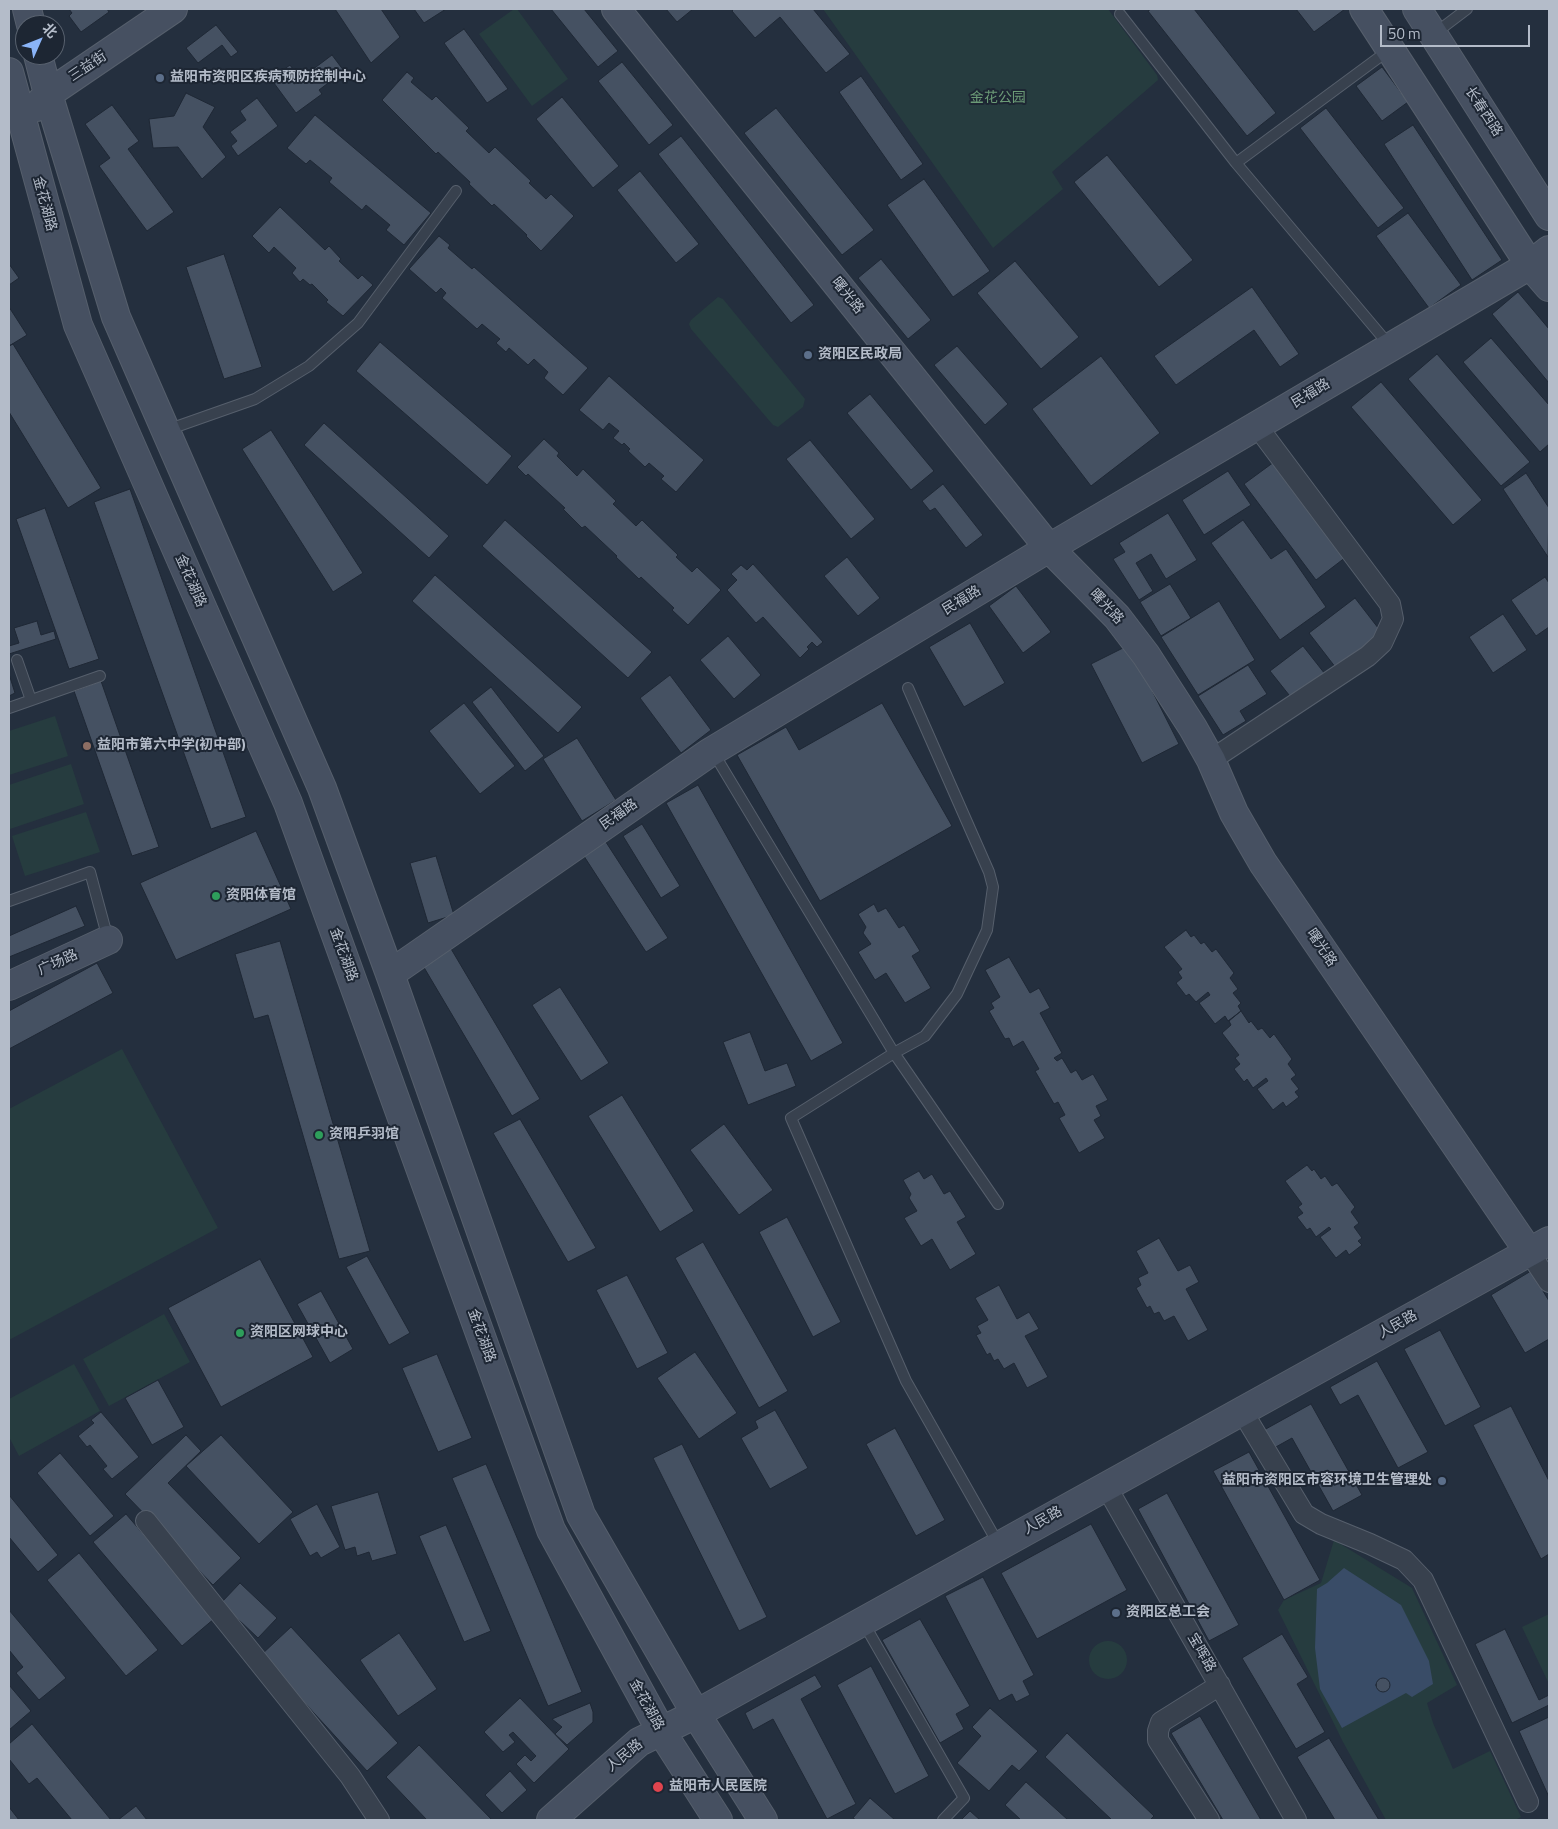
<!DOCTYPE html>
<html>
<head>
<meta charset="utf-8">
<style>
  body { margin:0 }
  #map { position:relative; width:1558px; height:1829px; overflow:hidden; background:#242f3e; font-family:"Titillium Web","Noto Sans SC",sans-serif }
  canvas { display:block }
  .frame { position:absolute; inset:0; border:10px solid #b4bcc9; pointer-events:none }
  .north { position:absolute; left:15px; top:15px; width:50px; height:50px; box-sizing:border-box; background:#1d2633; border:1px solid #59626f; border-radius:50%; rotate:46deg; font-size:14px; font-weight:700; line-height:20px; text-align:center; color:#b4bcc9 }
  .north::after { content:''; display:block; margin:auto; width:18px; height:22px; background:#8ab4f8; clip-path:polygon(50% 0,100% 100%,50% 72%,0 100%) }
  .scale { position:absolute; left:1380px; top:25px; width:150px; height:22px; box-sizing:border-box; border:2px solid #b4bcc9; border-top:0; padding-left:6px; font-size:15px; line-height:18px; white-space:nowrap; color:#b4bcc9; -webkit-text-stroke:4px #1d2633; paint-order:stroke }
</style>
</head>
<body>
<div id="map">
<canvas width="1558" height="1829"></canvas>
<div class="frame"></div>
<div class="north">北</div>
<div class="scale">50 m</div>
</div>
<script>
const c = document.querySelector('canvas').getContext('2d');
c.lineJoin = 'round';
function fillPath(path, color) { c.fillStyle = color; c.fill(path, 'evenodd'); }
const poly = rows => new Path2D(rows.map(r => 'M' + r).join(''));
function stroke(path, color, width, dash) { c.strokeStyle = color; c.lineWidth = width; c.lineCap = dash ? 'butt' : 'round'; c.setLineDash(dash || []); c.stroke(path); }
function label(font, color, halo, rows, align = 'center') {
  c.font = font + ' "Titillium Web","Noto Sans SC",sans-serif'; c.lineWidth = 4; c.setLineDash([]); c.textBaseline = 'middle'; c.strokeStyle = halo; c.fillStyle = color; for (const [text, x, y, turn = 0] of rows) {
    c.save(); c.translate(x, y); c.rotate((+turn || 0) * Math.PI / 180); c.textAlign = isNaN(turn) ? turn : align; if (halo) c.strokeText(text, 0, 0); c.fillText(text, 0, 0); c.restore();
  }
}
const green = poly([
  [514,9,517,9,568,79,532,106,479,34],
  [823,9,1108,9,1157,75,1158,80,1052,172,1063,189,993,248],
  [718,297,723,299,805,399,803,407,778,427,773,425,691,329,689,324,691,320],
  [55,716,68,756,9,775,9,731],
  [71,764,84,804,10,829,9,785],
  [86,812,100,852,25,876,12,836],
  [122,1049,218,1228,9,1340,9,1109],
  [164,1314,190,1362,109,1406,83,1359],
  [74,1364,100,1411,19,1456,9,1437,9,1399],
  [1334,1540,1412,1588,1457,1685,1427,1703,1433,1723,1453,1769,1490,1751,1521,1817,1515,1820,1386,1820,1343,1742,1278,1610,1284,1600,1321,1583],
  [1549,1614,1549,1684,1522,1627],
  '1089 1660a19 19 0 1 1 38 0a19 19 0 1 1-38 0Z'
]);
const water = poly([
  [1344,1568,1401,1605,1429,1661,1433,1684,1412,1697,1406,1693,1342,1728,1320,1689,1315,1648,1317,1589,1327,1583]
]);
const building = poly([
  [69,9,107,9,109,12,81,32,69,16,72,13,69,9],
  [335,9,381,9,400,37,371,63,335,9],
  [414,9,446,9,424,23,414,9],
  [551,9,584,9,618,51,598,67,551,9],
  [666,9,693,9,677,22,666,9],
  [734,9,813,9,850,54,826,73,780,17,755,38,732,11,734,9],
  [1151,9,1194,9,1276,113,1247,136,1148,11,1151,9],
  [1296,9,1345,9,1314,32,1296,9],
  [216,25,238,52,231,57,222,45,198,63,186,48,216,25],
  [464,29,508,89,487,103,444,43,464,29],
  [332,55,344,71,319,90,322,94,296,113,271,79,290,65,300,79,332,55],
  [622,62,673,125,649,145,598,81,622,62],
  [1382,67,1408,102,1382,121,1356,86,1382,67],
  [407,72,414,78,411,82,432,100,436,96,469,128,466,131,489,153,495,147,531,181,529,183,546,199,551,194,574,216,541,251,526,236,527,235,494,204,492,206,469,184,470,182,438,152,436,154,382,100,407,72],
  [861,76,923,164,901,180,839,92,861,76],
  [186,93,215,107,203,127,226,157,202,179,178,147,153,148,149,119,174,116,186,93],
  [562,97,619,166,593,188,536,119,562,97],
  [257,98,278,126,238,156,231,146,237,141,230,132,246,120,240,111,257,98],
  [112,105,139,141,128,149,174,212,147,231,99,166,110,158,85,124,112,105],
  [776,108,874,230,842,255,744,133,776,108],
  [1326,108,1404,208,1378,228,1300,128,1326,108],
  [315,115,431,213,404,245,386,230,390,225,366,205,362,210,329,182,332,178,310,160,306,164,287,148,315,115],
  [1413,125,1502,260,1472,280,1384,144,1413,125],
  [681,136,814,305,791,323,658,154,681,136],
  [1107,155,1193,260,1159,287,1074,182,1107,155],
  [640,171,699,244,676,263,617,190,640,171],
  [924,179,990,271,953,297,887,205,924,179],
  [280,207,325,250,329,246,341,259,339,261,358,279,362,275,373,285,343,316,326,302,328,300,312,284,310,285,303,279,300,282,292,273,296,268,274,247,269,253,252,236,280,207],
  [1408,213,1461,285,1429,308,1376,236,1408,213],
  [439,236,450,245,448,248,472,269,474,267,588,368,563,395,544,378,548,372,534,359,528,365,509,348,506,352,496,343,500,339,482,324,477,329,442,298,446,293,441,288,436,293,409,269,439,236],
  [224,254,262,367,224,379,186,267,224,254],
  [881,259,931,320,908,339,858,278,881,259],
  [1015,261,1079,337,1041,369,977,293,1015,261],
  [9,264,19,278,9,285,9,264],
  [1252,287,1299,354,1280,367,1254,330,1176,385,1154,356,1252,287],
  [1518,292,1549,329,1549,383,1492,314,1518,292],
  [9,307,27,335,9,346,9,307],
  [1491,338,1549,405,1549,444,1540,452,1463,362,1491,338],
  [380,342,512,456,487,485,356,371,380,342],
  [13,344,101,488,68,508,9,412,9,346,13,344],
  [957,346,1008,404,985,425,934,365,957,346],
  [1437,354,1530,462,1501,486,1408,379,1437,354],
  [1101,356,1160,433,1091,486,1032,409,1101,356],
  [609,376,704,460,676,492,661,479,664,476,649,463,645,467,628,451,630,449,624,443,622,445,613,438,619,431,609,423,603,430,579,410,609,376],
  [1381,382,1482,500,1453,525,1351,407,1381,382],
  [870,394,934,471,911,490,847,413,870,394],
  [324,423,449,536,429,558,304,445,324,423],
  [271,430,363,573,333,592,242,449,271,430],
  [544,439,559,453,557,456,577,476,583,469,616,501,613,504,636,526,642,520,678,555,676,557,692,572,697,567,721,590,688,625,672,610,674,608,641,577,639,579,616,557,617,556,585,526,582,528,563,509,565,508,528,474,526,476,517,467,544,439],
  [810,440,875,519,851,539,786,459,810,440],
  [1274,462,1346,557,1316,580,1244,484,1274,462],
  [1228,471,1251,505,1204,535,1182,500,1228,471],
  [1526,473,1549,508,1548,557,1503,489,1526,473],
  [943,484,983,535,966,548,935,508,930,511,922,501,943,484],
  [130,489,246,817,211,829,94,502,130,489],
  [45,508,99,659,69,669,16,519,45,508],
  [1168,513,1197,560,1166,579,1151,554,1136,563,1153,591,1139,600,1113,559,1125,552,1119,543,1168,513],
  [505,520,652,652,628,678,482,546,505,520],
  [1243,520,1271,559,1286,549,1326,607,1280,640,1211,543,1243,520],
  [847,557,880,598,858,616,824,576,847,557],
  [753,564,823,642,817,647,812,642,807,647,809,649,800,658,763,617,756,623,727,590,737,580,731,574,741,565,747,570,753,564],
  [435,575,582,707,558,733,412,601,435,575],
  [1545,577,1549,583,1549,627,1536,636,1511,600,1545,577],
  [1170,584,1191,618,1161,636,1140,602,1170,584],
  [1016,586,1051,632,1023,653,989,606,1016,586],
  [1355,598,1382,633,1336,668,1309,633,1355,598],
  [1219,601,1255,660,1198,695,1161,637,1219,601],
  [1503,614,1527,650,1493,673,1469,637,1503,614],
  [37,621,41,635,54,631,56,639,9,654,9,646,19,643,14,628,37,621],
  [970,623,1005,683,964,707,929,647,970,623],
  [728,636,761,675,734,699,700,660,728,636],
  [1129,645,1179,744,1142,763,1091,664,1129,645],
  [1303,646,1325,674,1293,700,1270,671,1303,646],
  [1248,665,1267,694,1240,711,1246,721,1223,735,1198,696,1248,665],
  [9,674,15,693,9,696,9,674],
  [670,675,711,730,681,753,640,698,670,675],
  [101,681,159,847,132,856,74,691,101,681],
  [491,687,544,756,525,771,472,702,491,687],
  [464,703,515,766,480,794,429,731,464,703],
  [882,703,952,826,820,901,737,755,786,727,799,750,882,703],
  [577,738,616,800,582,821,543,759,577,738],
  [698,785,843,1043,811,1061,666,803,698,785],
  [642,824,680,886,661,898,623,836,642,824],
  [256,831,291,909,176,960,140,883,256,831],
  [602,836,668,938,646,952,580,850,602,836],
  [436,856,454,915,428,923,410,863,436,856],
  [874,904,878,912,886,908,899,928,904,925,920,951,912,956,931,988,905,1003,886,973,875,980,858,952,871,944,863,933,866,927,858,914,874,904],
  [76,906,85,926,9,957,9,936,76,906],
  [1186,930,1191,937,1194,935,1201,944,1204,942,1212,952,1216,949,1234,973,1230,978,1238,989,1233,993,1241,1003,1238,1006,1241,1011,1228,1021,1225,1016,1215,1024,1199,1003,1210,995,1208,992,1196,1002,1189,994,1186,996,1176,983,1182,978,1178,972,1182,969,1164,947,1186,930],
  [280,941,370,1251,339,1259,268,1015,254,1019,235,954,280,941],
  [447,942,540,1099,512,1116,419,959,447,942],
  [1009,957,1030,993,1039,988,1050,1008,1040,1013,1062,1053,1054,1058,1057,1061,1062,1058,1071,1073,1076,1070,1082,1080,1093,1074,1108,1100,1096,1106,1101,1116,1094,1120,1105,1138,1079,1153,1059,1118,1065,1115,1058,1102,1054,1104,1035,1071,1039,1069,1023,1041,1013,1047,1009,1038,1005,1039,989,1011,994,1008,991,1003,1000,997,985,970,1009,957],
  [97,963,113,993,9,1049,9,1011,97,963],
  [560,987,609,1063,581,1081,532,1005,560,987],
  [1241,1011,1249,1023,1251,1021,1258,1030,1262,1028,1270,1038,1274,1034,1292,1059,1288,1064,1296,1075,1291,1079,1299,1089,1295,1092,1299,1097,1286,1107,1283,1102,1273,1110,1257,1089,1268,1081,1266,1078,1253,1088,1247,1079,1244,1082,1234,1069,1240,1064,1235,1058,1239,1055,1222,1033,1231,1025,1229,1021,1241,1011],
  [750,1032,765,1071,787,1063,796,1086,748,1105,723,1042,750,1032],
  [622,1095,694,1211,660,1232,588,1116,622,1095],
  [520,1119,596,1248,568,1262,493,1133,520,1119],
  [724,1124,773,1190,739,1215,690,1150,724,1124],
  [1307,1165,1312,1171,1314,1169,1321,1179,1325,1176,1332,1186,1337,1183,1355,1207,1351,1212,1359,1223,1354,1227,1362,1238,1358,1241,1362,1245,1349,1255,1346,1250,1336,1258,1320,1237,1331,1229,1329,1227,1316,1237,1310,1228,1307,1230,1297,1217,1303,1213,1298,1207,1302,1204,1285,1181,1307,1165],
  [919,1171,924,1179,932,1174,944,1194,950,1191,966,1217,957,1222,976,1254,950,1270,932,1239,921,1246,904,1218,917,1211,909,1198,911,1194,903,1180,919,1171],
  [787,1217,841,1322,813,1337,759,1232,787,1217],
  [1159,1238,1178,1271,1190,1265,1199,1282,1186,1289,1208,1330,1188,1341,1174,1316,1164,1321,1159,1312,1154,1314,1150,1306,1147,1308,1136,1288,1141,1285,1138,1278,1148,1273,1136,1251,1159,1238],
  [703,1242,788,1391,759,1408,675,1258,703,1242],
  [367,1256,410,1333,389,1345,346,1267,367,1256],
  [260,1259,313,1357,221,1407,168,1308,260,1259],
  [1531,1271,1549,1301,1549,1339,1525,1353,1491,1295,1531,1271],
  [627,1275,668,1353,637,1369,596,1290,627,1275],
  [999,1285,1017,1319,1029,1312,1039,1329,1025,1336,1048,1377,1027,1388,1014,1363,1004,1369,998,1359,994,1361,990,1353,987,1355,976,1335,981,1333,977,1326,988,1320,975,1298,999,1285],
  [321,1291,353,1349,330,1363,297,1304,321,1291],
  [1440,1330,1481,1407,1445,1426,1404,1349,1440,1330],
  [695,1352,737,1413,699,1439,657,1378,695,1352],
  [437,1354,472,1438,438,1452,402,1368,437,1354],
  [1377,1361,1428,1452,1398,1468,1358,1395,1340,1405,1330,1387,1377,1361],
  [158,1380,184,1427,152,1445,125,1398,158,1380],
  [1311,1404,1362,1495,1333,1511,1292,1438,1274,1448,1264,1430,1311,1404],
  [1511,1406,1549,1481,1549,1554,1541,1559,1473,1425,1511,1406],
  [775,1410,808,1468,770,1489,741,1438,758,1428,755,1421,775,1410],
  [101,1412,139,1457,112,1479,103,1469,107,1466,90,1445,87,1447,78,1436,94,1423,91,1420,101,1412],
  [895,1428,945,1520,916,1536,866,1444,895,1428],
  [186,1435,201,1451,168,1483,241,1558,213,1585,125,1494,186,1435],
  [221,1435,293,1512,259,1544,186,1466,221,1435],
  [682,1444,767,1617,739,1631,653,1458,682,1444],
  [1249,1452,1320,1580,1284,1600,1213,1471,1249,1452],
  [60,1453,114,1516,90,1536,37,1473,60,1453],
  [486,1464,582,1692,548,1706,452,1478,486,1464],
  [378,1492,397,1554,372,1561,369,1552,357,1556,355,1547,345,1550,331,1506,378,1492],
  [1167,1493,1239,1625,1209,1641,1138,1509,1167,1493],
  [9,1495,58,1555,38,1572,9,1537,9,1495],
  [317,1504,340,1547,321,1558,317,1552,310,1556,290,1519,317,1504],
  [126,1514,215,1618,182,1646,93,1542,126,1514],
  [1091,1524,1127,1590,1037,1639,1001,1573,1091,1524],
  [446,1525,491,1631,464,1642,419,1536,446,1525],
  [79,1553,158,1650,126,1676,47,1580,79,1553],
  [983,1577,1034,1675,1023,1681,1030,1695,1016,1702,1012,1694,999,1701,945,1596,983,1577],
  [240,1583,277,1618,258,1638,221,1603,240,1583],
  [9,1610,66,1678,39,1700,16,1673,23,1667,9,1650,9,1610],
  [920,1619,970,1706,956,1714,964,1729,940,1743,882,1640,920,1619],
  [291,1627,398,1743,367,1771,261,1655,291,1627],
  [1505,1629,1539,1700,1549,1695,1549,1705,1512,1723,1475,1644,1505,1629],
  [399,1633,437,1689,398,1716,360,1660,399,1633],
  [1282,1634,1308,1677,1297,1684,1325,1732,1296,1749,1242,1658,1282,1634],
  [871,1666,929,1776,895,1794,837,1685,871,1666],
  [815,1675,822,1687,801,1699,856,1804,827,1819,773,1719,753,1730,745,1713,815,1675],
  '1376 1685a7 7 0 1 1 14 0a7 7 0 1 1-14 0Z',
  [9,1685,31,1711,9,1730,9,1685],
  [520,1698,569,1749,534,1783,516,1764,525,1755,531,1761,536,1756,513,1732,509,1735,515,1742,503,1752,484,1732,520,1698],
  [590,1703,593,1712,593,1722,567,1745,555,1734,562,1727,552,1719,590,1703],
  [990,1708,1038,1751,1019,1771,1012,1765,989,1791,957,1763,981,1736,972,1727,990,1708],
  [1200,1716,1261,1820,1223,1820,1171,1733,1200,1716],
  [1549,1717,1549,1797,1519,1731,1549,1717],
  [32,1724,111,1820,72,1820,37,1778,29,1784,9,1759,9,1744,32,1724],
  [1067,1733,1154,1816,1150,1820,1112,1820,1045,1757,1067,1733],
  [1329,1738,1379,1820,1335,1820,1297,1757,1329,1738],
  [419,1745,492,1820,427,1820,386,1777,419,1745],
  [510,1771,527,1790,502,1813,485,1795,510,1771],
  [1026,1782,1068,1820,1021,1820,1005,1805,1026,1782],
  [870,1798,895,1820,856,1820,853,1818,870,1798],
  [136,1806,147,1820,118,1820,136,1806],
  [9,1807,19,1820,9,1820,9,1807],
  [970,1811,980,1820,961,1820,970,1811]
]);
const lane = poly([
  [1120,14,1236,163,1390,346],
  [1434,34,1467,9],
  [1236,163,1389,50],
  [167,430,255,399,309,366,358,323,456,191],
  [17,660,31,700],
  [908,688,989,872,993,887,987,930,957,994,925,1036,894,1053,791,1118,906,1381,999,1545],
  [9,708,100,676],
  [713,752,894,1053,998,1204],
  [9,901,90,872,108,939],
  [863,1622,964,1798,943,1820]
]);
const street = poly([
  [1211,760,1368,656,1382,643,1393,619,1390,604,1257,426],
  [1529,1252,1549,1282],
  [1242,1411,1304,1514,1321,1524,1370,1544,1404,1560,1423,1580,1528,1802],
  [1106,1486,1296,1820],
  [146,1521,350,1776,379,1820],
  [1209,1820,1158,1740,1158,1731,1161,1722,1220,1685]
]);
const secondary = poly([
  [27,9,31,25],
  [616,9,1049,548,1117,617,1146,655,1193,728,1211,760,1234,813,1263,863,1529,1252],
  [1364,9,1530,265,1549,287],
  [1417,9,1549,216],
  [38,55,48,94,116,317,322,788,390,974,581,1515,696,1714,763,1820],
  [9,72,78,325,288,803,551,1530,661,1731,718,1820],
  [36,107,48,94,173,9],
  [390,974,709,753,1049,548,1530,265,1549,250],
  [9,986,108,940],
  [551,1820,639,1742,696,1714,1549,1241]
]);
const markers = [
  [160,78,5,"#5c6f8a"],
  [808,355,5,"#5c6f8a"],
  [87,746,5,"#8d6e63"],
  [216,896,5,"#2e9e5b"],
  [319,1135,5,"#2e9e5b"],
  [240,1333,5,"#2e9e5b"],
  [1442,1481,5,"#5c6f8a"],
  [1116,1613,5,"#5c6f8a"],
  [658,1787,6,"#e0444e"]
];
const streetNames = [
  ["三益街",88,67,-34],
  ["长春西路",1483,112,57],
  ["金花湖路",44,204,75],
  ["曙光路",847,296,51],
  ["民福路",1311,394,-31],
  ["金花湖路",190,581,66],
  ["民福路",962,601,-31],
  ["曙光路",1106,607,47],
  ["民福路",619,815,-35],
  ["曙光路",1321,948,56],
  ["金花湖路",343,955,70],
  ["广场路",58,963,-24],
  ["人民路",1398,1325,-29],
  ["金花湖路",481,1336,70],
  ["人民路",1043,1521,-29],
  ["宝晖路",1201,1653,60],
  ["金花湖路",646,1705,61],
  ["人民路",625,1756,-39]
];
const poiNames = [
  ["益阳市资阳区疾病预防控制中心",170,78],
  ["资阳区民政局",818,355],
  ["益阳市第六中学(初中部)",97,746],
  ["资阳体育馆",226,896],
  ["资阳乒羽馆",329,1135],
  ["资阳区网球中心",250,1333],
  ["益阳市资阳区市容环境卫生管理处",1432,1481,"right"],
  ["资阳区总工会",1126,1613],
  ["益阳市人民医院",669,1787]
];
const parkNames = [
  ["金花公园",998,99]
];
fillPath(green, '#263c3f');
fillPath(water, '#394c67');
fillPath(building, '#455162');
stroke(building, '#1f2835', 1);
stroke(lane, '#565f6c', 12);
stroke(street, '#565f6c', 22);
stroke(secondary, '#565f6c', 30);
stroke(lane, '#38414e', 10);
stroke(street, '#38414e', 20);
stroke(secondary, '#465061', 28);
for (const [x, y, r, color] of markers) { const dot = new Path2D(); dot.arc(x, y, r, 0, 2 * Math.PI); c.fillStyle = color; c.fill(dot); stroke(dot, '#1d2633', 2); }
label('14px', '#b4bcc9', '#1d2633', streetNames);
label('bold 14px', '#b4bcc9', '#1d2633', poiNames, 'left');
label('14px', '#6b9a76', '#1d2633', parkNames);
</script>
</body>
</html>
